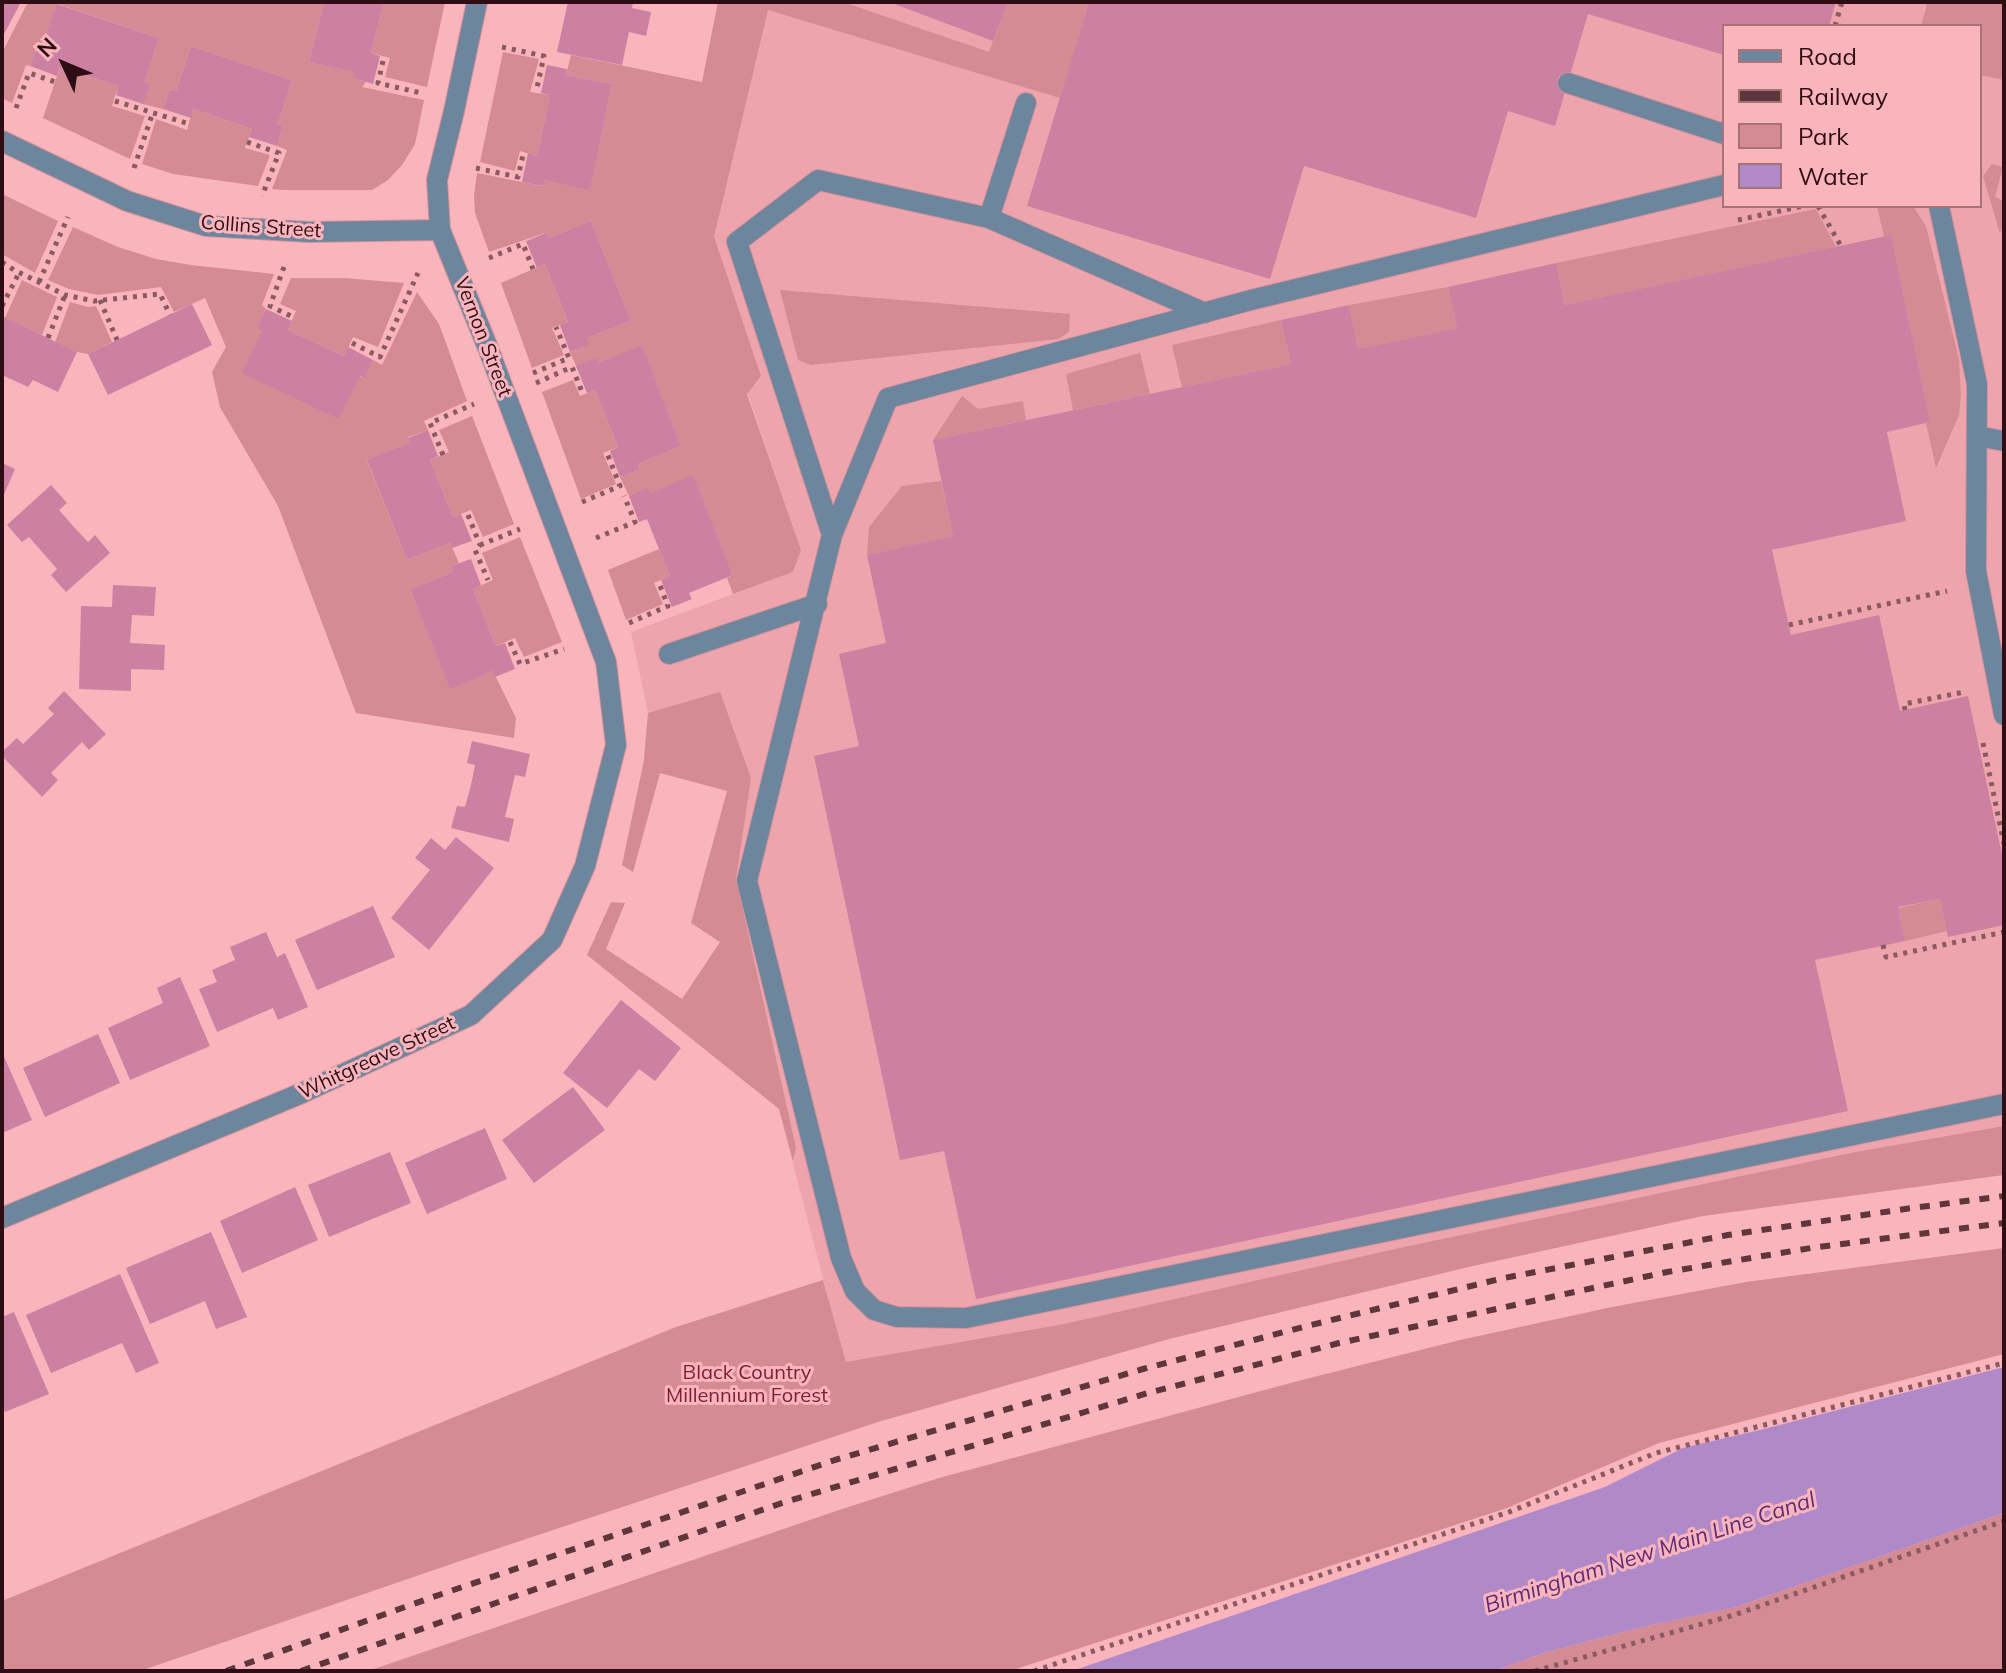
<!DOCTYPE html>
<html>
<head>
<meta charset="utf-8">
<style>
  body { margin:0 }
  #map { position:relative; width:2006px; height:1673px; overflow:hidden; background:#fab4bc; font-family:Mulish,sans-serif }
  canvas { display:block }
  .frame { position:absolute; inset:0; border:4px solid #2e0e14; pointer-events:none }
  .legend { position:absolute; left:1722px; top:24px; width:260px; height:184px; box-sizing:border-box; background:#fab4bc; border:2px solid #a87279; margin:0; padding:10px 14px; list-style:none; font-size:24px; color:#2e0e14 }
  .legend li { display:flex; align-items:center; gap:16px; height:40px }
  .legend b { width:40px; border:2px solid #a87279 }
  .north { position:absolute; left:24px; top:24px; width:80px; height:80px; -webkit-text-stroke:6px #fab4bc; paint-order:stroke; rotate:314deg; font-size:22px; font-weight:700; line-height:32px; text-align:center; color:#2e0e14 }
  .north::after { content:''; display:block; margin:auto; width:28px; height:36px; background:#2e0e14; clip-path:polygon(50% 0,100% 100%,50% 72%,0 100%) }
</style>
</head>
<body>
<div id="map">
<canvas width="2006" height="1673"></canvas>
<div class="frame"></div>
<ul class="legend">
<li><b style="height:10px;background:#6e859e"></b>Road</li>
<li><b style="height:10px;background:#60363d"></b>Railway</li>
<li><b style="height:22px;background:#d48b94"></b>Park</li>
<li><b style="height:22px;background:#b089c9"></b>Water</li>
</ul>
<div class="north">N</div>
</div>
<script>
const c = document.querySelector('canvas').getContext('2d');
c.lineJoin = 'round';
function fillPath(path, color) { c.fillStyle = color; c.fill(path, 'evenodd'); }
const poly = rows => new Path2D(rows.map(r => 'M' + r).join(''));
function stroke(path, color, width, dash) { c.strokeStyle = color; c.lineWidth = width; c.lineCap = dash ? 'butt' : 'round'; c.setLineDash(dash || []); c.stroke(path); }
function label(font, color, halo, rows, align = 'center') {
  c.font = font + ' Mulish,sans-serif'; c.lineWidth = 6; c.setLineDash([]); c.textBaseline = 'middle'; c.strokeStyle = halo; c.fillStyle = color; for (const [text, x, y, turn = 0] of rows) {
    c.save(); c.translate(x, y); c.rotate((+turn || 0) * Math.PI / 180); c.textAlign = isNaN(turn) ? turn : align; if (halo) c.strokeText(text, 0, 0); c.fillText(text, 0, 0); c.restore();
  }
}
const built = poly([
  [718,2,2004,2,2004,1126,1855,1152,1399,1248,1064,1324,845,1363,721,887,751,778,644,760,648,713,631,632,793,572,801,550,681,197],
  [1724,26,1980,26,1980,206,1724,206]
]);
const green = poly([
  [28,2,324,2,309,62,354,72,353,78,366,82,362,87,424,100,415,144,402,165,388,180,372,190,284,190,272,189,287,150,277,146,283,126,278,124,292,80,191,46,176,91,170,89,163,109,143,104,145,82,159,38,58,4,42,48,37,47,30,66,26,65,12,103,2,98,2,53],
  [384,2,445,2,427,87,385,77,390,58,371,53],
  [718,2,843,2,989,52,1008,2,1089,2,1060,98,768,10,714,237,761,376,747,394,801,550,793,572,733,594,727,578,733,575,693,476,650,493,647,488,629,496,620,477,640,470,638,464,681,446,642,347,598,363,576,366,570,352,589,344,587,338,631,321,591,221,548,238,545,233,489,252,475,213,474,196,477,173,542,186,544,180,590,189,612,84,566,75,571,55,702,82],
  [1920,2,2004,2,2004,80,1980,75,1980,26,1921,26,1927,5],
  [503,52,539,59,530,92,550,95,537,156,520,151,515,171,480,162],
  [60,67,118,86,112,106,145,116,130,159,43,118],
  [193,109,252,129,245,148,270,155,258,186,173,174,142,164,156,119,187,130],
  [1992,164,2003,167,1995,197,2004,201,2004,221,2000,234,1983,176],
  [2,194,58,221,35,273,2,254],
  [1877,206,1913,206,1926,226,1959,359,1961,395,1959,415,1936,468,1926,423,1930,422,1891,236,1884,237],
  [1816,209,1836,247,1565,305,1556,263],
  [73,227,118,247,156,259,191,265,274,274,262,305,266,309,257,328,365,379,373,360,382,365,417,292,439,324,467,401,424,421,428,430,408,437,410,443,367,461,407,560,450,543,459,563,451,566,453,572,410,589,450,688,493,671,516,718,514,738,356,713,278,506,220,407,212,372,226,347,205,298,174,312,161,287,98,295,69,289,48,280],
  [545,264,568,322,552,328,564,355,532,368,501,283],
  [291,278,344,278,404,283,378,347,353,337,344,356,288,330,296,311,280,304],
  [22,280,57,297,42,335,5,318],
  [1448,287,1457,328,1358,349,1349,305],
  [780,290,1070,314,1069,332,1059,339,811,365,798,360],
  [70,302,88,307,96,306,112,342,88,354,77,352,55,342],
  [1281,320,1291,364,1182,387,1172,345],
  [1140,353,1150,394,1073,410,1066,374],
  [573,380,580,396,595,390,618,447,603,453,616,484,581,499,542,392],
  [962,396,978,409,1023,401,1026,420,933,440],
  [472,416,514,524,483,537,471,510,453,517,430,460,449,452,439,430],
  [941,481,953,536,867,555,869,527,902,486],
  [520,537,562,642,524,657,515,638,496,646,473,589,493,580,482,553],
  [659,549,670,576,654,583,663,604,626,620,608,570],
  [720,692,751,778,736,879,796,1148,793,1161,779,1109,587,955,611,902,625,903,606,949,682,999,720,942,691,923,727,791,660,773,633,872,622,865,644,760,648,713],
  [1940,899,1947,931,1905,941,1898,908],
  [2004,1126,2004,1175,1703,1216,1473,1266,1169,1339,878,1422,466,1559,140,1671,2,1671,2,1601,676,1327,823,1280,846,1362,1064,1324,1399,1248,1855,1152],
  [2004,1248,2004,1354,1659,1443,1507,1508,1010,1671,368,1671,839,1510,939,1478,1298,1381,1460,1340,1612,1307,1746,1282],
  [2004,1513,2004,1671,1494,1671,1547,1652,1647,1626,1736,1607]
]);
const water = poly([
  [2004,1367,2004,1513,1736,1607,1647,1626,1547,1652,1494,1671,1072,1671,1605,1487,1683,1448,1764,1429]
]);
const building = poly([
  [2,2,21,2,2,38],
  [324,2,384,2,371,53,380,56,373,84,353,78,354,72,309,62],
  [568,2,633,2,632,8,651,12,646,36,629,32,622,65,557,52],
  [889,2,1008,2,993,41],
  [1089,2,1836,2,1829,26,1724,26,1724,55,1588,14,1555,126,1508,111,1476,218,1304,166,1270,279,1027,206],
  [57,4,159,38,145,82,150,84,143,104,116,95,118,86,60,67,57,76,30,66,37,47,42,48],
  [191,46,292,80,278,124,283,126,277,146,249,137,252,129,193,109,191,118,163,109,170,89,176,91],
  [547,65,567,69,566,75,612,84,590,190,544,180,543,186,522,182,528,153,537,156,550,95,541,93],
  [591,221,631,321,587,338,590,344,570,352,560,325,568,322,545,264,537,268,526,241,546,233,548,238],
  [1891,235,1930,422,1887,432,1906,521,1772,550,1791,635,1879,615,1900,711,1968,696,2004,864,2004,925,1948,937,1940,899,1898,907,1905,941,1815,960,1848,1111,976,1299,944,1151,900,1160,814,756,859,746,839,654,886,643,867,555,953,536,933,440,1291,364,1281,320,1349,305,1358,349,1457,328,1448,287,1556,263,1565,305],
  [192,304,212,345,108,395,88,354],
  [266,309,292,321,288,330,344,356,348,347,373,360,365,379,360,376,339,419,242,373,262,331,257,328],
  [2,316,77,352,58,392,33,380,28,387,2,375],
  [642,346,681,446,638,464,640,470,620,477,610,451,618,447,595,390,587,393,576,366,596,358,598,363],
  [428,430,438,456,430,460,453,517,461,514,472,541,452,548,450,543,407,560,367,460,410,443,408,438],
  [2,463,15,469,2,499],
  [693,475,733,575,689,593,692,599,672,607,661,580,670,576,659,549,647,519,639,522,629,496,648,487,650,493],
  [51,485,67,503,59,510,73,526,88,542,95,535,110,553,66,592,51,575,57,569,29,537,22,542,7,525],
  [471,559,481,585,473,589,496,646,505,643,515,669,495,677,493,671,450,689,410,589,453,572,451,566],
  [113,585,156,587,154,616,132,615,130,643,165,645,164,670,131,669,131,691,79,689,81,606,112,607],
  [64,691,106,734,89,750,82,742,51,773,58,780,42,797,2,756,2,752,17,738,23,744,54,714,48,708],
  [472,741,530,754,525,777,515,775,505,817,514,819,509,842,451,828,457,806,465,807,471,785,475,765,467,763],
  [456,837,494,868,429,950,391,918,430,870,415,858,431,838,445,850],
  [373,906,395,957,317,990,295,940],
  [266,932,277,957,285,953,308,1007,278,1020,273,1008,217,1032,199,989,217,982,212,970,235,960,230,947],
  [180,977,210,1046,130,1080,108,1028,163,1003,157,988],
  [621,1000,681,1048,655,1081,639,1069,607,1108,563,1073],
  [98,1034,120,1083,45,1117,23,1068],
  [2,1052,32,1120,2,1133],
  [573,1087,605,1130,534,1183,502,1140],
  [485,1128,507,1179,427,1214,405,1163],
  [390,1152,411,1203,329,1237,308,1185],
  [295,1187,318,1240,242,1273,220,1221],
  [211,1232,247,1317,216,1329,205,1301,150,1324,126,1268],
  [120,1274,159,1363,136,1373,122,1343,51,1373,26,1315],
  [14,1312,49,1394,5,1412,2,1405,2,1317]
]);
const path = poly([
  [1835,26,1842,2],
  [502,47,544,56,536,92],
  [383,61,378,83,421,93],
  [115,101,186,123],
  [16,108,29,73,55,82],
  [247,142,279,153,262,196],
  [134,168,153,112],
  [476,168,518,177,523,155],
  [1818,206,1841,246],
  [1738,220,1803,206],
  [489,258,523,244,533,269],
  [2,262,14,270,65,295,94,301,160,294,170,315],
  [284,267,270,306,293,317],
  [39,282,68,217],
  [100,300,117,340],
  [2,306,19,273],
  [48,338,65,295],
  [352,343,380,357,418,273],
  [533,373,569,358,556,327],
  [536,383,572,367,582,392],
  [443,455,430,423,474,404],
  [582,502,620,486,607,453],
  [468,515,480,545,475,550,488,580],
  [596,538,635,522,624,496],
  [480,545,520,529],
  [629,623,668,606,659,583],
  [1789,625,1947,591],
  [510,642,520,664,564,649],
  [1905,710,1904,704,1964,692],
  [1983,743,2004,844],
  [1883,945,1886,957,2004,932],
  [1034,1671,1509,1512,1656,1453,2004,1363],
  [1535,1671,1734,1615,2004,1521]
]);
const lane = poly([
  [1568,83,1724,134],
  [1939,206,1977,384,1976,571,2004,715],
  [989,218,1026,103],
  [1205,313,989,218,818,180,737,242,832,535,747,881,841,1258,855,1291,874,1310,897,1317,966,1318,2004,1104],
  [1977,436,2004,441],
  [832,535,888,398,1251,300,1724,185],
  [669,654,817,604]
]);
const street = poly([
  [2,141,127,201,206,226,309,232,440,230],
  [2,1218,302,1093,471,1015,552,940,585,866,616,745,606,662,488,348,440,230,437,180,454,111,477,2]
]);
const rail = poly([
  [226,1671,433,1597,835,1460,1143,1369,1311,1325,1504,1278,1728,1235,1905,1209,2004,1196],
  [301,1671,782,1503,1148,1393,1339,1343,1667,1272,1811,1248,2004,1223]
]);
const streetNames = [
  ["Collins Street",261,227,4],
  ["Vernon Street",483,337,69],
  ["Whitgreave Street",377,1058,-25]
];
const parkNames = [
  ["Black Country",747,1373],
  ["Millennium Forest",747,1396]
];
const waterNames = [
  ["Birmingham New Main Line Canal",1650,1553,-18]
];
fillPath(built, '#eea4ad');
fillPath(green, '#d48b94');
fillPath(water, '#b089c9');
fillPath(building, '#cc80a2');
stroke(lane, '#d1939a', 22);
stroke(street, '#d1939a', 22);
stroke(path, '#8b5960', 5, [4, 6]);
stroke(lane, '#6e859e', 20);
stroke(street, '#6e859e', 20);
stroke(rail, '#60363d', 6, [10, 10]);
label('20px', '#2e0e14', '#fab4bc', streetNames);
label('20px', '#7d1c34', '#fab4bc', parkNames);
label('italic 22px', '#5e2d7a', '#fab4bc', waterNames);
</script>
</body>
</html>
